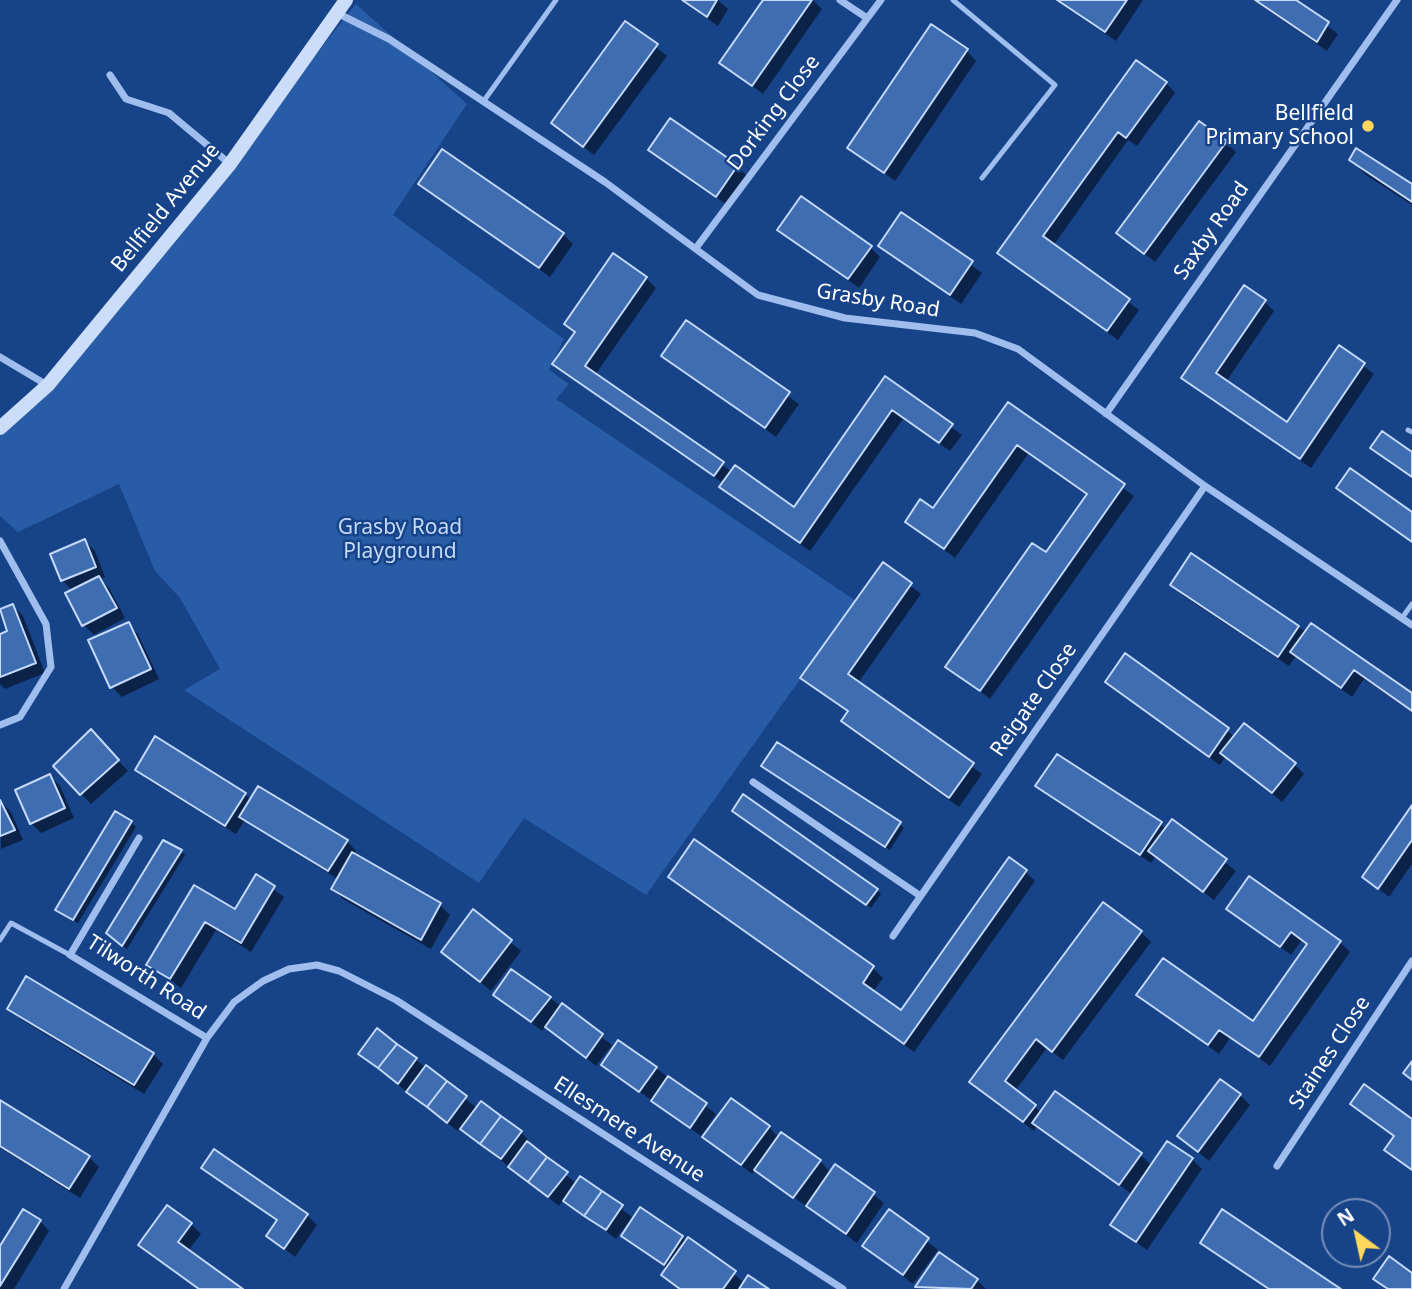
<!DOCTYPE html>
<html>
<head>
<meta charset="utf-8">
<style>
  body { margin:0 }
  #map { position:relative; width:1412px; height:1289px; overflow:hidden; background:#174389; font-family:"Noto Sans",sans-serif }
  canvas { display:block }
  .north { position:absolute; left:1321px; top:1198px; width:70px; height:70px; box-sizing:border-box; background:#174389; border:2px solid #748eb8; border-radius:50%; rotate:327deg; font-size:19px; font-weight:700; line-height:28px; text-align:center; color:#fff }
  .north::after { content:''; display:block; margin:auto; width:24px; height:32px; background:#ffd85c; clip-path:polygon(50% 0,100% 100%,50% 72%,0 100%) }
</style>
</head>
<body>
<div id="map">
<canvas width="1412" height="1289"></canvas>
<div class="north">N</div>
</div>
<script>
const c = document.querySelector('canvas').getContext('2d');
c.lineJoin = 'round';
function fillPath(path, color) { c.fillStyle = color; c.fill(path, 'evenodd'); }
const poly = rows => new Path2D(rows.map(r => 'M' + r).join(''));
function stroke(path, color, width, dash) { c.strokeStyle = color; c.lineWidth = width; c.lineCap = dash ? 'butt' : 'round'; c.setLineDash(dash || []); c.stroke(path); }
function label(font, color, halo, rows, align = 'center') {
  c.font = font + ' "Noto Sans",sans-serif'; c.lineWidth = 5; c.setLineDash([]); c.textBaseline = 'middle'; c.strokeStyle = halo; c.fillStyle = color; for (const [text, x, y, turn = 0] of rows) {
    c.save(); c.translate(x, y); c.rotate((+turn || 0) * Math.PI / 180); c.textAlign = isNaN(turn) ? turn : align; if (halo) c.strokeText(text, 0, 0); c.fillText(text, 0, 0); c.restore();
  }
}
const green = poly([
  [356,4,467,104,393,215,564,339,549,370,569,384,556,399,856,601,646,895,524,818,479,883,184,690,220,669,180,598,155,571,119,484,18,532,0,516,0,435,180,224]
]);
const shadow = poly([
  [680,0,718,0,728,9,718,26],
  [765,0,813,0,822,9,763,94,722,63],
  [1055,0,1143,0,1116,41],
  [1253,0,1293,0,1338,34,1327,51],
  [626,23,667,56,594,155,553,123],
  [967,51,976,61,895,181,849,147],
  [1166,83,1175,93,1137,146,1128,140,1053,246,1139,310,1118,340,999,252],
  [1226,142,1236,152,1155,262,1118,233],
  [650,149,737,166,747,176,727,205],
  [1351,160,1412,186,1412,205,1366,175],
  [420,184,563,234,573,244,550,277],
  [901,214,982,273,961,304,880,246],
  [779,230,870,247,880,257,859,288],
  [646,278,656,288,595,375,732,472,795,509,885,379,962,435,950,451,903,419,810,551,732,497,722,487,724,484,554,364,576,333,567,324],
  [1264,301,1274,311,1226,382,1287,424,1339,347,1374,374,1311,468,1183,378],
  [686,322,799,404,776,437,663,355],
  [1008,405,1134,496,990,699,948,667,1046,555,1088,496,1028,454,955,558,907,521,934,511],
  [1338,487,1412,514,1412,543,1348,497],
  [85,541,95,551,105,577,100,579,109,588,125,618,94,635,84,625,67,594,73,591,62,580],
  [883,565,921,594,858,683,982,774,959,807,853,731,843,721,849,713,802,677],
  [1172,585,1298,627,1412,695,1412,712,1364,679,1352,697,1296,656,1289,666,1182,595],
  [13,606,23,616,45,673,5,689,0,684,0,636,9,632],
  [128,624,138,634,159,679,122,697,112,687],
  [1125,656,1235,737,1294,764,1304,774,1282,802,1226,756,1220,765,1117,692,1107,682],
  [101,742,128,771,91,804,55,766],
  [137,769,245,794,251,800,347,841,356,851,354,856,440,905,450,915,431,949,343,899,333,889,339,880,245,820,236,834,147,779],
  [768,770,900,824,904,828,890,850],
  [50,776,60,786,74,818,41,833,31,823],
  [1038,786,1161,824,1166,830,1173,821,1236,871,1214,900,1156,856,1151,863,1048,796],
  [1,802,11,812,23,840,1,849],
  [1412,808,1412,864,1389,897,1364,877],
  [738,815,877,890,881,894,871,908],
  [131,822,136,827,78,923,62,914],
  [695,842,873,968,883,978,873,992,901,1012,1025,871,1035,881,914,1052,680,887,670,877],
  [181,851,185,855,127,949,112,938],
  [257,877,284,897,251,952,216,930,181,988,148,964,195,887,235,912],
  [1228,908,1340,942,1350,952,1270,1066,1230,1038,1219,1054,1138,995,1253,1023,1308,946,1301,941,1291,955],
  [473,912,521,951,491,991,443,951],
  [1141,932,1151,942,1063,1060,1047,1048,1015,1091,1042,1113,1141,1155,1152,1166,1192,1159,1202,1169,1147,1250,1113,1225,1133,1195,1038,1125,1034,1131,972,1082],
  [495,995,550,998,612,1045,596,1066,546,1026,542,1031],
  [9,1008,153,1054,163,1064,144,1094,19,1018],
  [360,1054,416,1060,477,1108,521,1132,530,1142,528,1144,577,1184,581,1178,632,1217,616,1239,564,1199,559,1206,460,1128,458,1131,418,1101],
  [603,1065,656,1068,716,1114,701,1136],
  [1240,1095,1250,1105,1209,1161,1179,1136],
  [0,1102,89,1157,99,1167,80,1198,0,1148],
  [1352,1104,1412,1121,1412,1171,1387,1150,1395,1138],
  [769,1127,779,1138,820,1161,831,1173,836,1166,884,1203,857,1243,755,1169,752,1174,703,1135],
  [203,1168,307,1215,317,1225,295,1257,268,1236,278,1222],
  [889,1212,938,1250,913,1284,865,1246],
  [40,1221,49,1231,14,1289,0,1289,0,1249],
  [191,1224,201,1234,188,1251,240,1289,198,1289,141,1245],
  [623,1236,682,1237,687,1242,689,1239,745,1283,766,1289,679,1289,663,1275,668,1269],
  [1202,1242,1338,1289,1267,1289],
  [977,1280,986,1289,917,1287]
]);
const building = poly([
  [682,0,717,0,707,17,682,0],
  [763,0,812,0,752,86,719,63,763,0],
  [1057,0,1127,0,1105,32,1057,0],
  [1255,0,1296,0,1329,22,1317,42,1255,0],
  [625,21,658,44,583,147,551,123,625,21],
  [931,24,968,49,884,173,847,148,931,24],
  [1136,60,1167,82,1126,138,1118,132,1043,236,1130,299,1107,331,997,253,1136,60],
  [670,118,738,165,716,197,648,150,670,118],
  [1199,121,1227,141,1144,254,1116,233,1199,121],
  [1356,148,1412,184,1412,202,1349,160,1356,148],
  [442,149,564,233,539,268,418,184,442,149],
  [801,196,872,246,848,279,777,230,801,196],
  [901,212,973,261,950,295,878,246,901,212],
  [613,253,647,277,585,366,724,462,714,476,552,364,575,332,564,324,613,253],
  [1244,285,1266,300,1216,373,1287,422,1339,345,1365,363,1300,459,1181,378,1244,285],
  [686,320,790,392,765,428,661,356,686,320],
  [885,376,953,424,939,443,892,410,800,543,719,487,735,465,794,507,885,376],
  [1008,402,1125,484,980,691,945,667,1032,543,1046,552,1087,494,1017,445,944,549,905,522,920,499,933,508,1008,402],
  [1382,431,1412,452,1412,477,1370,448,1382,431],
  [1350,468,1412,512,1412,542,1336,488,1350,468],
  [85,539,96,567,61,581,50,554,85,539],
  [1191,553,1299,626,1278,657,1170,585,1191,553],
  [883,562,912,583,848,674,974,763,949,798,841,721,848,711,800,678,883,562],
  [99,576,117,608,82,626,65,593,99,576],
  [13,604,36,663,0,677,0,634,7,631,0,609,13,604],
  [129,622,151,669,110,688,88,640,129,622],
  [1311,623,1412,693,1412,711,1354,670,1341,688,1290,652,1311,623],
  [1125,653,1229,728,1209,757,1105,682,1125,653],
  [1244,723,1296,763,1272,793,1220,753,1244,723],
  [91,729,119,760,80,795,53,766,91,729],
  [155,736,246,793,225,826,135,770,155,736],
  [777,742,901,822,885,847,761,766,777,742],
  [1057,754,1162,822,1140,855,1035,786,1057,754],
  [50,774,65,808,30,824,15,790,50,774],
  [258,786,348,840,328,871,239,817,258,786],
  [743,794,878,889,866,905,732,811,743,794],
  [0,800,15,830,0,836,0,800],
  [1412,805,1412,840,1378,889,1362,877,1412,805],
  [115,811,132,821,73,920,55,910,115,811],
  [1172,819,1227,859,1203,892,1148,851,1172,819],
  [694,839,874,966,863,983,901,1010,1009,857,1027,870,904,1044,668,877,694,839],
  [163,840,182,850,122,946,106,933,163,840],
  [352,852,441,903,421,940,331,889,352,852],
  [256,874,275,886,241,943,205,922,170,979,146,965,194,885,235,909,256,874],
  [1249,876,1341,941,1259,1057,1219,1030,1208,1045,1136,995,1163,958,1253,1021,1307,944,1291,932,1280,947,1226,909,1249,876],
  [1103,902,1142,931,1052,1052,1036,1039,1005,1081,1036,1105,1023,1122,969,1082,1103,902],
  [473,909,512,940,480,982,441,952,473,909],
  [511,969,551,997,531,1022,493,995,511,969],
  [26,976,154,1053,134,1085,7,1009,26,976],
  [562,1003,603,1034,586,1058,545,1027,562,1003],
  [377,1028,397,1044,378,1068,358,1054,377,1028],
  [618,1040,657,1067,639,1092,601,1065,618,1040],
  [397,1044,417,1058,398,1084,378,1068,397,1044],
  [1412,1061,1412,1080,1403,1073,1412,1061],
  [426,1065,447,1081,427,1107,406,1092,426,1065],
  [668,1076,707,1103,690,1128,651,1101,668,1076],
  [1220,1079,1241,1094,1198,1152,1177,1136,1220,1079],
  [447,1081,467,1096,447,1123,427,1107,447,1081],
  [1364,1084,1412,1119,1412,1170,1384,1150,1394,1136,1350,1104,1364,1084],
  [1055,1091,1142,1153,1119,1185,1032,1123,1055,1091],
  [731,1098,770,1126,741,1165,702,1137,731,1098],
  [0,1100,90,1156,69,1189,0,1146,0,1100],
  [481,1101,501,1116,480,1144,460,1129,481,1101],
  [501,1116,522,1131,501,1159,480,1144,501,1116],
  [781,1132,821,1160,793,1198,754,1170,781,1132],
  [527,1141,547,1157,528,1182,508,1167,527,1141],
  [1167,1141,1193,1158,1136,1242,1110,1225,1167,1141],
  [214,1149,308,1214,284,1249,266,1236,277,1220,201,1168,214,1149],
  [547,1157,568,1172,548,1197,528,1182,547,1157],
  [835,1164,875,1192,846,1234,806,1206,835,1164],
  [580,1176,602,1191,584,1216,563,1201,580,1176],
  [602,1191,623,1205,606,1230,584,1216,602,1191],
  [167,1205,192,1223,178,1242,243,1289,199,1289,138,1245,167,1205],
  [640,1207,683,1236,664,1265,621,1236,640,1207],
  [23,1209,41,1220,0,1286,0,1246,23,1209],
  [889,1209,929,1238,903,1275,862,1246,889,1209],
  [1222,1209,1341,1289,1269,1289,1200,1243,1222,1209],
  [688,1237,736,1271,723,1289,680,1289,661,1275,688,1237],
  [939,1252,978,1279,971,1289,915,1287,939,1252],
  [1389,1256,1412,1273,1412,1289,1388,1289,1373,1279,1389,1256],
  [748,1275,769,1289,739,1289,748,1275]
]);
const lane = poly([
  [953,0,1055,85,982,178],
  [483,102,556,0],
  [1408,430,1412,432],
  [1402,618,1412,604],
  [0,940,11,923,70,955]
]);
const street = poly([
  [840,0,867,18],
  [337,13,389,39,605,182,758,295,845,318,975,333,1018,349,1205,486,1412,625],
  [110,75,126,99,169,113,230,164],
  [696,248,881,0],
  [0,357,47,385],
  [1106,414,1397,0],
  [0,541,46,624,51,667,20,717,0,725],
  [753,782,919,895],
  [139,838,70,955,207,1038],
  [893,936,1205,486],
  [1277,1166,1412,961],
  [64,1289,207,1038,234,1002,263,981,289,969,317,965,339,971,396,1000,843,1289]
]);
const secondary = poly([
  [0,428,48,385,230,164,346,0]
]);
const markers = [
  [1368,126,7,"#ffd85c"]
];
const streetNames = [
  ["Dorking Close",774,113,-53],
  ["Bellfield Avenue",166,208,-51],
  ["Saxby Road",1212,231,-55],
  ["Grasby Road",878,301,9],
  ["Reigate Close",1034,700,-55],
  ["Tilworth Road",146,978,33],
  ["Staines Close",1330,1053,-57],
  ["Ellesmere Avenue",629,1130,33]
];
const poiNames = [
  ["Bellfield",1354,114],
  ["Primary School",1354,138]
];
const parkNames = [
  ["Grasby Road",400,528],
  ["Playground",400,552]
];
fillPath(green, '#295ca7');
fillPath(shadow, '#0007');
fillPath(building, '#3f6db2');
stroke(building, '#c5dafa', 2);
stroke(lane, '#9fbeee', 5);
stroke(street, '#9fbeee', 7);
stroke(secondary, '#ccddfa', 14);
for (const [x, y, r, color] of markers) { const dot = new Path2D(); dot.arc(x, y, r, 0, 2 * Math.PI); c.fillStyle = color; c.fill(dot); stroke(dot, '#174389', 2.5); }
label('21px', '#fff', '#174389', streetNames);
label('21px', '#fff', '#174389', poiNames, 'right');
label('21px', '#c5dafa', '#174389', parkNames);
</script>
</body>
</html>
